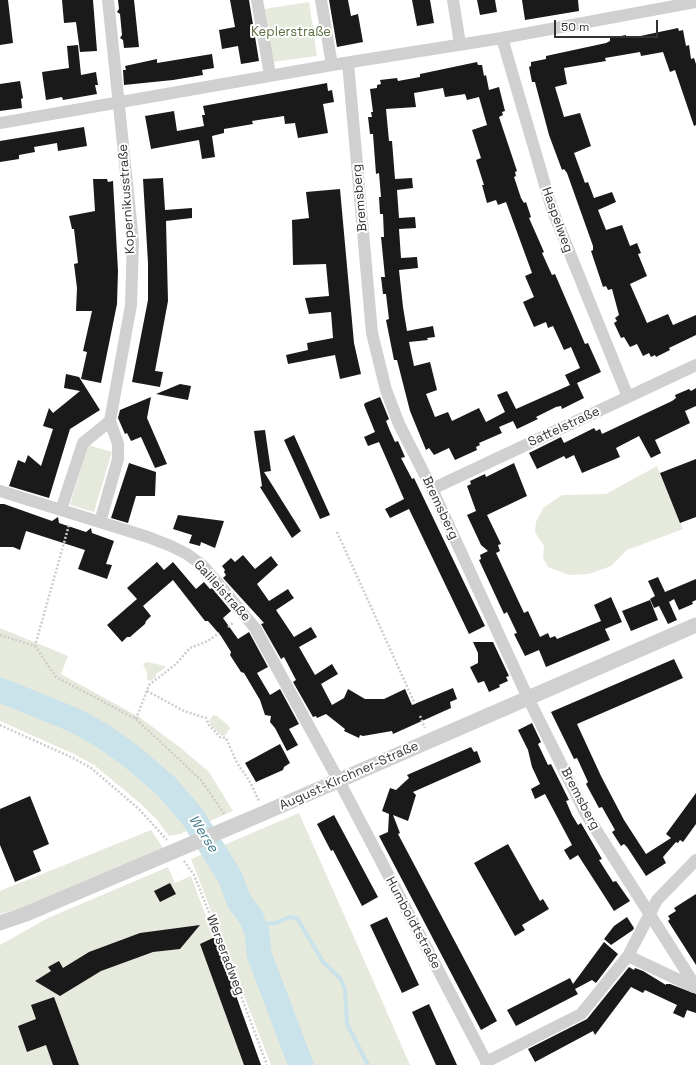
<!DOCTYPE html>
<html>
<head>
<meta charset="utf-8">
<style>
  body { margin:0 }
  #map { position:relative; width:696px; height:1065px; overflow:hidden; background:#fff; font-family:"Space Grotesk",sans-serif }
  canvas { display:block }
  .scale { position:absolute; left:554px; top:20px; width:104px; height:18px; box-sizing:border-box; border:2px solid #333; border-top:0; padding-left:5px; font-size:12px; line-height:14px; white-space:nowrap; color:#333; -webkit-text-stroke:3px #fff; paint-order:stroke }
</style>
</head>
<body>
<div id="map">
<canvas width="696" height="1065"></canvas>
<div class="scale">50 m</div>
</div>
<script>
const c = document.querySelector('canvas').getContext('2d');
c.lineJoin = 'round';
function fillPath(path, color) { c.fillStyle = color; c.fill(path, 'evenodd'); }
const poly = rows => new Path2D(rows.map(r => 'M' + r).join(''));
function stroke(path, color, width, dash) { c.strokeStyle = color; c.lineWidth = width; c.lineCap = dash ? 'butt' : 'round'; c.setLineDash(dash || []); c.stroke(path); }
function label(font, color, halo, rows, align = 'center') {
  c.font = font + ' "Space Grotesk",sans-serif'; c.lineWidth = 4; c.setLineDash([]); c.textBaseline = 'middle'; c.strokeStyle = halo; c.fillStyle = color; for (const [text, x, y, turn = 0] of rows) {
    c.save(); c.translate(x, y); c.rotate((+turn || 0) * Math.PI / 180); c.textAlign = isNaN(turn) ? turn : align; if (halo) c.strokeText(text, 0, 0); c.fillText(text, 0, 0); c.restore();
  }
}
const green = poly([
  [309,2,317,56,273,62,264,9],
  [88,445,112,452,94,512,70,505],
  [657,466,683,529,627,550,611,566,589,574,569,575,548,567,543,558,544,546,535,532,536,522,543,508,562,495,606,494],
  [0,628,68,656,61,674,139,717,181,748,209,772,233,811,180,834,169,836,158,821,141,804,94,765,74,754,0,721],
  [147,662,165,666,164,669,157,673,155,678,150,681,147,679,147,673,143,664],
  [213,715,217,716,228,725,230,728,226,735,222,736,211,726,209,721],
  [299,813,368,969,410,1065,271,1065,191,859],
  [151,830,163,848,22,908,0,914,0,891],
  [168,867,175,883,191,876,261,1065,0,1065,0,945,48,918]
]);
const stream = poly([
  [254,925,276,923,289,917,297,918,323,962,340,978,345,989,347,1024,368,1065]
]);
const river = poly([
  [0,690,74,720,103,736,131,756,166,786,192,816,230,877,239,901,251,917,257,933,259,954,301,1065]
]);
const building = poly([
  [0,0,8,0,13,43,0,45],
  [62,0,93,0,97,51,80,52,76,22,64,23],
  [118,0,134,0,139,47,124,48,123,40,120,38,122,35,120,14,117,12,119,9],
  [230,0,249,0,259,61,241,64,238,46,222,49,219,30,235,27],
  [329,0,348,0,351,16,358,14,363,42,337,47],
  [412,0,430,0,434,23,417,26],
  [477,0,495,0,497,12,480,15],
  [522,0,578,0,579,11,525,20],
  [678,28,679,31,683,30,686,46,689,45,691,59,694,58,696,64,696,125,694,126,675,70,670,72,663,52,641,56,640,52,605,58,606,61,564,68,567,84,555,87,564,117,580,113,591,146,574,153,585,183,588,182,594,198,612,192,616,202,598,210,606,230,622,225,630,246,637,243,641,253,638,254,647,276,630,284,647,323,668,314,673,325,696,315,696,335,669,348,670,350,656,357,655,355,651,357,649,353,643,356,637,344,630,347,624,337,621,338,614,323,617,321,615,318,619,315,612,289,608,290,606,286,603,287,591,251,593,250,593,246,567,173,564,169,562,170,549,135,536,86,535,82,532,82,529,67,531,66,531,62,546,59,546,56,606,43,610,41,610,38,626,35,626,38,631,38],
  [78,45,81,75,96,72,98,85,95,85,97,94,63,100,62,97,46,100,42,72,69,68,67,46],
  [212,54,214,68,202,70,203,75,173,80,124,85,123,70,126,70,125,66,157,59,157,63],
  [477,62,478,65,482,65,484,76,486,75,489,90,499,87,505,111,502,112,503,115,499,117,517,171,515,172,516,176,514,177,521,198,524,203,526,202,531,217,529,218,544,252,542,253,552,275,555,274,585,344,588,343,601,372,577,383,584,398,562,409,561,406,556,407,536,417,538,419,517,429,513,421,499,427,502,433,479,443,480,445,476,447,477,450,455,460,449,448,434,455,429,448,426,450,410,411,397,360,394,360,386,320,389,319,386,294,383,294,381,277,385,277,381,237,384,237,383,214,380,214,379,197,381,197,379,173,376,174,373,134,370,134,368,117,372,117,371,112,373,112,370,89,377,88,377,85,381,84,380,80,397,78,398,81,420,77,420,74],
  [443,88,445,97,465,94,467,100,479,97,487,125,472,130,481,158,476,160,484,185,482,185,487,203,496,200,498,205,506,202,532,273,525,276,534,297,523,302,534,327,546,322,548,328,553,326,564,350,571,347,580,368,565,375,570,385,516,409,507,391,497,395,505,412,486,422,479,408,452,421,448,412,435,417,426,394,437,390,430,362,414,366,409,342,428,340,427,338,435,337,433,326,407,331,403,307,399,270,418,268,417,257,401,258,399,229,416,228,415,217,399,218,397,190,413,188,412,178,395,179,392,141,389,141,386,109,416,107,414,93],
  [20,81,23,98,21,99,22,108,0,111,0,84],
  [327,83,328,91,332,90,334,102,323,104,328,133,298,138,295,123,285,124,284,116,252,121,253,124,224,129,224,133,212,136,215,157,202,159,199,140,151,149,145,116,174,111,177,131,204,126,202,115,205,115,203,106],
  [84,127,87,146,58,151,57,143,34,147,35,152,19,155,19,159,0,162,0,141],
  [163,178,165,210,192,208,192,218,166,221,168,301,155,371,163,372,160,387,132,382,148,300,148,263,143,179],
  [93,179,107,179,108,182,113,181,118,271,117,304,101,383,81,379,87,352,83,351,92,311,76,311,77,288,74,264,78,263,74,229,72,229,69,216,95,211],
  [340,189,354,343,361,374,340,379,335,355,288,364,286,355,308,350,307,343,333,338,331,312,309,314,305,298,329,296,326,264,293,265,292,220,309,218,306,192],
  [66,374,79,377,100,410,70,429,49,498,9,486,18,460,25,463,28,455,41,466,53,429,43,426,49,408,53,413,80,391,64,388],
  [180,384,191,386,188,400,156,394],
  [696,388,696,406,685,411,690,423,655,440,661,453,651,458,639,436,616,448,620,457,582,473,574,455,566,459,564,456,537,469,529,453,561,437,564,443,594,428,596,431,600,429,602,434,672,401,676,398,675,395,689,389,691,391],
  [151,397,147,418,167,464,155,468,141,437,131,441,127,433,125,434,118,418,120,410],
  [380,397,389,419,386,421,390,431,395,442,398,441,405,457,401,458,412,479,414,478,485,626,469,634,409,509,390,518,385,509,404,499,379,442,368,446,364,437,375,432,364,405,365,403],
  [265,430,271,471,264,472,301,531,292,538,260,487,262,486,254,431],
  [294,435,330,515,320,519,284,440],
  [696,459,696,517,680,523,660,473],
  [129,463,156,472,155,496,136,496,128,523,111,518],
  [514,463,527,496,487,515,501,544,498,545,500,551,496,553,524,613,528,611,540,637,548,633,550,638,555,636,557,639,601,621,594,605,611,597,622,622,605,629,610,640,546,667,539,650,525,656,514,634,517,633,507,612,504,614,479,560,481,559,480,555,488,551,481,545,467,515,476,511,467,486,471,484,470,481,485,474,486,477],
  [0,504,4,504,52,521,58,517,59,523,86,532,91,528,92,533,114,541,106,564,112,565,107,579,78,569,85,550,26,531,20,550,13,547,0,547],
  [178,515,224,521,215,548,201,542,200,546,189,543,192,535,173,529],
  [243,555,255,569,271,556,278,565,257,584,269,601,288,589,291,594,294,598,276,610,294,637,311,627,317,637,299,647,315,675,332,664,338,674,321,684,332,705,344,698,348,689,365,699,384,699,405,689,412,705,453,688,457,699,450,702,451,708,393,734,392,731,363,736,360,735,359,738,344,731,345,729,326,714,317,718,316,716,313,717,293,682,296,680,284,657,281,659,261,624,264,623,223,578,226,575,224,572,225,570,222,566,231,558,235,562],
  [157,562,164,570,173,562,196,589,204,582,210,589,212,588,231,611,223,618,238,639,249,632,268,667,257,673,270,695,280,689,299,724,289,729,298,745,287,751,275,728,270,722,271,716,265,715,260,700,244,673,241,672,230,655,231,652,221,636,208,621,205,621,173,580,143,606,151,616,146,621,145,624,130,637,127,637,122,642,107,625,137,599,127,588],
  [658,577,665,592,696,579,696,600,692,602,693,604,679,610,674,599,669,602,677,620,668,624,659,606,654,608,650,599,655,596,648,581],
  [650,600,658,620,631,631,622,611],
  [473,642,493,642,509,676,506,677,508,681,499,685,500,687,489,692,484,681,478,683,470,667,478,663,478,653],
  [674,659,683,678,577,724,601,776,624,820,646,854,671,838,666,834,696,793,696,824,683,842,680,840,678,843,676,842,663,857,666,863,646,876,627,847,624,844,621,846,612,832,615,830,602,807,599,808,586,784,588,782,577,758,574,759,551,712],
  [532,723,541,742,538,744,548,765,551,764,569,800,566,801,572,815,578,825,581,823,602,859,599,860,613,882,616,881,630,901,614,911,578,855,570,860,564,850,572,845,545,794,535,799,531,789,540,784,532,767,528,750,518,730],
  [280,744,290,763,284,767,283,770,256,782,245,763],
  [471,747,474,752,477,751,481,762,413,792,416,795,408,821,393,815,400,833,398,834,497,1021,481,1030,379,836,388,832,389,814,382,811,390,788,396,790,409,778,407,775],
  [30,796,49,844,33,851,41,871,15,882,0,845,0,809],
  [334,815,378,897,362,906,333,850,331,851,317,824],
  [508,844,540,901,543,899,549,909,522,925,525,930,515,936,474,863],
  [170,883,176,894,160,902,154,891],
  [696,894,696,965,668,921,670,919,668,916,676,911,674,908],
  [387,917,419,985,402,993,370,925],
  [627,917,634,928,633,930,611,945,604,939,614,926],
  [200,925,180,949,153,952,101,971,60,996,35,981,51,971,48,967,59,961,63,968,89,952,140,933],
  [215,937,261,1065,244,1065,200,944],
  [604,942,618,954,596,983,592,980,575,989,578,994,516,1026,507,1010,570,978,573,984],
  [629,967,634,970,635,968,643,971,666,985,666,984,670,984,696,994,696,1013,687,1010,684,1018,673,1013,677,1005,645,990,643,993,631,987,595,1035,593,1031,535,1062,528,1049,587,1019],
  [54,997,79,1065,53,1065,46,1045,27,1052,18,1026,36,1019,31,1005],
  [429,1004,457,1065,436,1065,412,1012]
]);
const path = poly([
  [337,532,415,704],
  [228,627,234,622],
  [0,635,35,646,69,525],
  [35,646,56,677,136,719,201,780,225,815],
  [147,691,184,711,206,718,209,725,220,737,226,738,237,763,249,780,259,801],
  [420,716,425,728],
  [136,719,149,685,176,664,190,648,208,641,219,633],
  [0,725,73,758,91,768,139,809,167,840],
  [184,861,194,875,220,940,267,1065]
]);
const minor = poly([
  [257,0,270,75],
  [321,0,332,65],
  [453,0,460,44],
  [502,38,552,209,628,397],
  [348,63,372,333,386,390,399,424,432,489,528,698,586,814,696,987],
  [0,123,332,65,502,38,696,2],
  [432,489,696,365],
  [0,491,148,537,171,546,187,554,202,565,217,582,255,628,339,781,488,1065],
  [61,510,83,443,110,421],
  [100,522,118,459,118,444,110,421,131,305,133,241,108,0],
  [628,956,694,987],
  [486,1062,581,1014,628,956,657,900,696,860]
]);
const tertiary = poly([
  [0,923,26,914,257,816,696,625]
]);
const parkNames = [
  ["Keplerstraße",291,32]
];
const streetNames = [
  ["Bremsberg",360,198,-95],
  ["Kopernikusstraße",127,199,-94],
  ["Haspelweg",557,220,70],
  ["Sattelstraße",564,427,-25],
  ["Bremsberg",440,508,65],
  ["Galileistraße",222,591,48],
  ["August-Kirchner-Straße",349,776,-24],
  ["Bremsberg",580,799,62],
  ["Humboldtstraße",413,923,62],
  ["Werseradweg",225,955,69]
];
const waterNames = [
  ["Werse",203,834,57]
];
fillPath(green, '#e5eadc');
stroke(stream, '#cae2e9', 4);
stroke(river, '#cae2e9', 25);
fillPath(building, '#1a1a1a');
stroke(path, '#cdcdcd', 2.5, [2, 2]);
stroke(minor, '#d0d0d0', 12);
stroke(tertiary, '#d0d0d0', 15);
label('13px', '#5d6e40', '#fff', parkNames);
label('13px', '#333', '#fff', streetNames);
label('italic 14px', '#407a8d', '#fff', waterNames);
</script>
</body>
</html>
